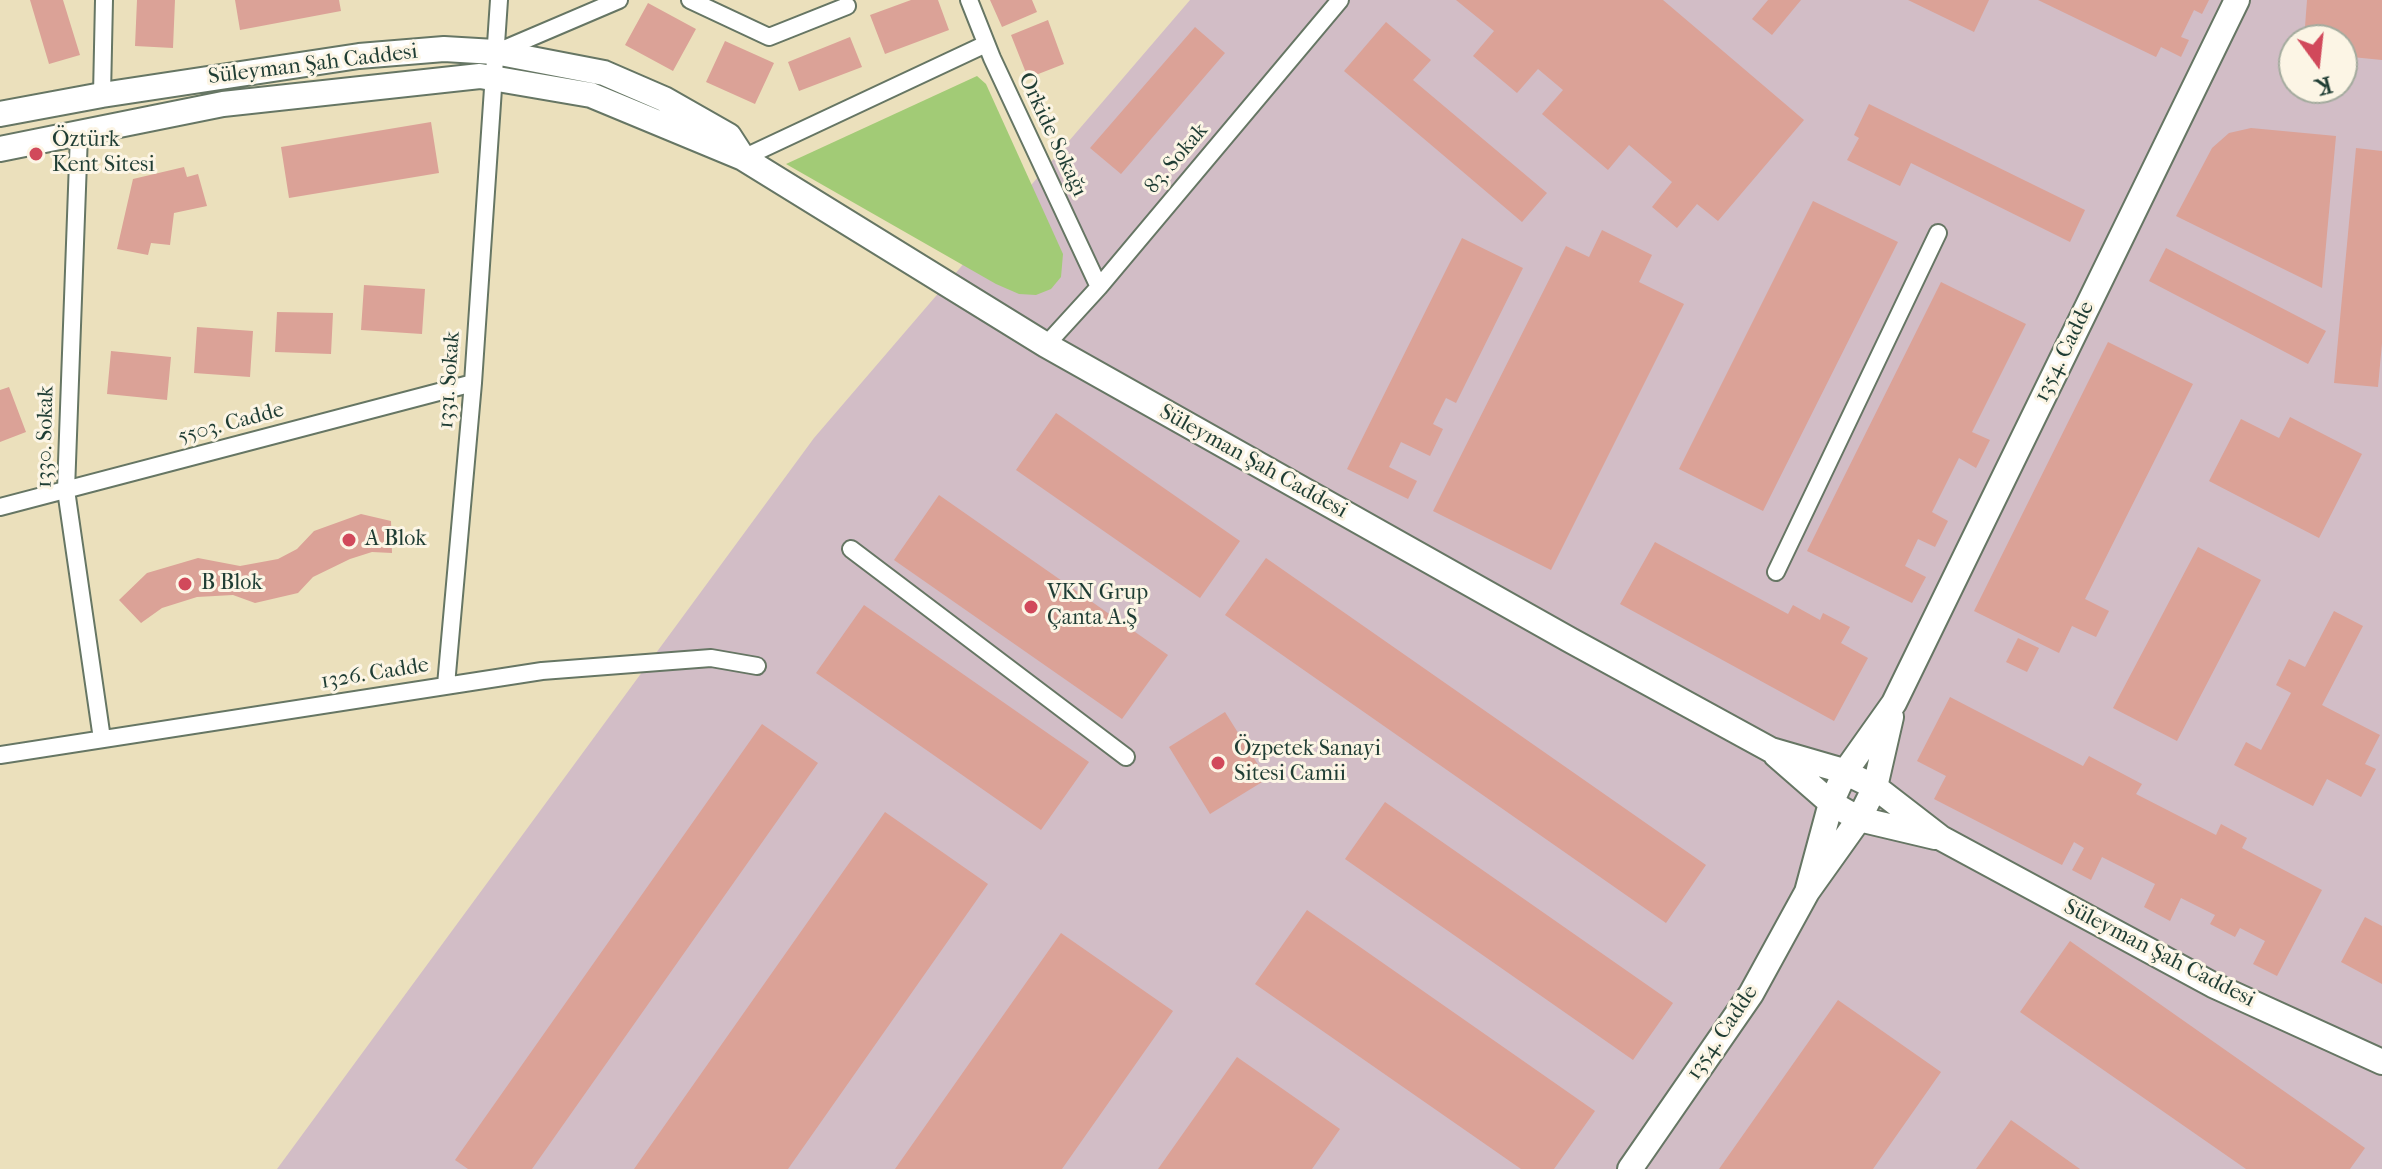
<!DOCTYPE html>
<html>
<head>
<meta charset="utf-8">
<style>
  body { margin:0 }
  #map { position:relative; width:2382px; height:1169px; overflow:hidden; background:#ebe0bc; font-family:"IM FELL French Canon",serif }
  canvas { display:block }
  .north { position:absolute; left:2278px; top:24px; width:80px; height:80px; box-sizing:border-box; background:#fcf5e5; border:2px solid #a4ab9e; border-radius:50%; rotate:165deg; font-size:22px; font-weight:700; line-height:32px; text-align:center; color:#1f3d34 }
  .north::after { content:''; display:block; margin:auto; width:28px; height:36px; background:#d1495b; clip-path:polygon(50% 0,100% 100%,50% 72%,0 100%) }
</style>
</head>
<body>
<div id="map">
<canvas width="2382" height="1169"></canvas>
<div class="north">K</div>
</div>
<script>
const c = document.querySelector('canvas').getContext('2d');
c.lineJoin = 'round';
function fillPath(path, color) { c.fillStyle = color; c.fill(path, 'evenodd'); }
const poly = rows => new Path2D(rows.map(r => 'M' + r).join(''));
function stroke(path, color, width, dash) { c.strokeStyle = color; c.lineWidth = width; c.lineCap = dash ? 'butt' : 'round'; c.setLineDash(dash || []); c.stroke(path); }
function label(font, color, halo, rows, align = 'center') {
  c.font = font + ' "IM FELL French Canon",serif'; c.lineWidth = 6; c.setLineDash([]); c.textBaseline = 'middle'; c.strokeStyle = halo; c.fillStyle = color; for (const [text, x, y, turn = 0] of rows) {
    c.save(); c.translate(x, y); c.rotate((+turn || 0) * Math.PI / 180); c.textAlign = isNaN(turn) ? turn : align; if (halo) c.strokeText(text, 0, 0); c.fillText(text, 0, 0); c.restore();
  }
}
const industrial = poly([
  [1190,0,2382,0,2382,1169,277,1169,814,438],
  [2294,40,2342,40,2342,88,2294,88]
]);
const green = poly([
  [977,76,986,84,1063,254,1061,277,1051,289,1036,295,1019,294,996,284,786,164]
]);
const building = poly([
  [30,0,63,0,80,55,49,64],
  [137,0,175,0,173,48,135,46],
  [235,0,339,0,341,11,240,30],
  [911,0,938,0,949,30,885,54,870,15],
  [990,0,1032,0,1037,12,1002,27],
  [1456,0,1663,0,1804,120,1718,221,1697,204,1677,228,1652,207,1672,182,1629,145,1608,170,1542,114,1563,90,1538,69,1517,93,1473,56,1494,31],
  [1768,0,1801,0,1772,35,1752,19],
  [1908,0,1989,0,1974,32],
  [2038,0,2209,0,2202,14,2194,10,2181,37,2189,40,2181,57,2161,47,2156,57],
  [2307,0,2382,0,2382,60,2342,56,2342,40,2304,40],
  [648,3,696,29,673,71,625,45],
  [1048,20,1064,64,1028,78,1011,35],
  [1386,22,1431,60,1413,80,1547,193,1522,222,1344,71],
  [1195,27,1225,53,1121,174,1090,148],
  [850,37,862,67,799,91,788,62],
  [725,41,774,63,755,104,706,82],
  [1869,104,2085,210,2070,242,1911,163,1900,186,1847,160,1859,138,1854,135],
  [431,122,439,173,289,198,281,147],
  [2251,128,2336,136,2322,288,2176,216,2212,148,2229,133],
  [2356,148,2382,151,2382,343,2378,387,2334,383],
  [184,167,187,177,198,174,207,206,174,213,170,245,151,243,148,255,117,249,133,179],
  [1813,201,1898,242,1763,511,1679,469],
  [1602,230,1652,255,1639,282,1684,304,1551,570,1433,511,1566,246,1589,257],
  [1462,238,1523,268,1456,403,1446,398,1433,424,1443,429,1430,456,1401,442,1389,467,1417,481,1408,499,1347,469],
  [2166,248,2326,331,2308,364,2149,281],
  [1941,282,2026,324,1972,432,1990,440,1976,468,1959,458,1932,512,1948,521,1935,547,1918,539,1905,566,1926,577,1912,603,1807,551],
  [364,285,425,289,422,334,361,330],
  [277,312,333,313,331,354,275,352],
  [197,327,253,331,250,377,194,373],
  [2108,342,2193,384,2085,599,2109,611,2096,637,2072,626,2059,653,1974,611],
  [111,351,171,357,167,400,107,394],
  [9,387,26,432,0,442,0,390],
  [1056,413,1240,541,1200,598,1016,470],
  [2290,417,2362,454,2319,538,2209,481,2241,419,2279,438],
  [939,495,1168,655,1122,719,894,560],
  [361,514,391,521,392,553,372,552,350,559,313,577,298,593,255,603,233,595,197,597,162,608,141,623,119,600,147,573,198,558,240,566,278,559,297,549,314,531],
  [1655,542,1788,614,1793,605,1820,620,1823,613,1850,627,1841,643,1868,658,1834,721,1620,604],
  [2198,547,2261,580,2177,741,2113,708],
  [1266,558,1706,865,1666,923,1225,615],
  [864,605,1089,762,1041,830,816,673],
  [2334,611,2363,626,2322,705,2380,735,2365,764,2376,769,2361,797,2327,779,2313,806,2234,765,2246,742,2261,750,2291,693,2276,685,2289,659,2305,667],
  [2018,638,2039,648,2027,672,2006,662],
  [1950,697,2083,766,2089,756,2142,784,2136,794,2216,835,2221,824,2247,838,2242,848,2322,890,2277,976,2253,964,2265,941,2240,928,2235,937,2210,924,2215,915,2181,898,2170,921,2144,907,2155,884,2102,857,2091,880,2072,870,2084,848,2074,842,2062,865,1934,799,1946,776,1917,761],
  [1225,712,1267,779,1210,814,1169,747],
  [762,724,818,763,532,1169,468,1169,455,1160],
  [1385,802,1673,1003,1633,1060,1345,859],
  [885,812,988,884,788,1169,634,1169],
  [1307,910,1595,1111,1554,1169,1521,1169,1255,984],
  [2365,917,2382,926,2382,984,2341,962],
  [1061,933,1173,1011,1062,1169,895,1169],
  [2070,941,2365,1148,2350,1169,2246,1169,2020,1012],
  [1838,1000,1941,1072,1873,1169,1719,1169],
  [1237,1057,1340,1129,1312,1169,1158,1169],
  [2011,1120,2080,1169,1976,1169]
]);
const minor = poly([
  [690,0,769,37,847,6],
  [969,0,992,58,1099,287],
  [497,52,619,0],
  [102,95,104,0],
  [79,134,66,490,102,739],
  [743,158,986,44],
  [1046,345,1099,287,1340,0],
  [0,507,473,383],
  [851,549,1126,757],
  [1776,572,1938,233],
  [446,685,473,383,499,0],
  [0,755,542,671,711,658,757,666]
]);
const secondary = poly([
  [0,114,102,95,359,56,444,49,495,52,604,73,664,99,729,136,740,153],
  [0,149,223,104,480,76,591,95,743,158,1046,345,1570,640,1771,750,1840,770,1875,787,1941,838,2213,985,2382,1062],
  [1776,755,1831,803,1859,819,1935,837],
  [1807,892,1831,803,1845,772,1894,703,2237,0],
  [1630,1169,1751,994,1807,892,1859,819,1875,787,1891,717]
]);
const markers = [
  [36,154,8,"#d1495b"],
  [349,540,8,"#d1495b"],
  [185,584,8,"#d1495b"],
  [1031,607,8,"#d1495b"],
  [1218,763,8,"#d1495b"]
];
const streetNames = [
  ["Süleyman Şah Caddesi",313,65,-7],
  ["Orkide Sokağı",1052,135,65],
  ["83. Sokak",1177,159,-50],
  ["1354. Cadde",2065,352,-64],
  ["1331. Sokak",450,380,-86],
  ["5503. Cadde",231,424,-15],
  ["1330. Sokak",46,437,-89],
  ["Süleyman Şah Caddesi",1253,462,29],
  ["1326. Cadde",375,674,-9],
  ["Süleyman Şah Caddesi",2159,954,27],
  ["1354. Cadde",1723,1033,-56]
];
const poiNames = [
  ["Öztürk",52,141],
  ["Kent Sitesi",52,166],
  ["A Blok",365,540],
  ["B Blok",201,584],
  ["VKN Grup",1047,594],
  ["Çanta A.Ş",1047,619],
  ["Özpetek Sanayi",1234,750],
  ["Sitesi Camii",1234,775]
];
fillPath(industrial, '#d2bdc6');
fillPath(green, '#a2cb76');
fillPath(building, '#dba297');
stroke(minor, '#667664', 20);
stroke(secondary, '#667664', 28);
stroke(minor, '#fff', 16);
stroke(secondary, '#fff', 24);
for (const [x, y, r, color] of markers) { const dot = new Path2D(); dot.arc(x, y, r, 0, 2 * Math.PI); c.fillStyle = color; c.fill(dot); stroke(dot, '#fcf5e5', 3); }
label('22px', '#1f3d34', '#fcf5e5', streetNames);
label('22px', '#1f3d34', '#fcf5e5', poiNames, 'left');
</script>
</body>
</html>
